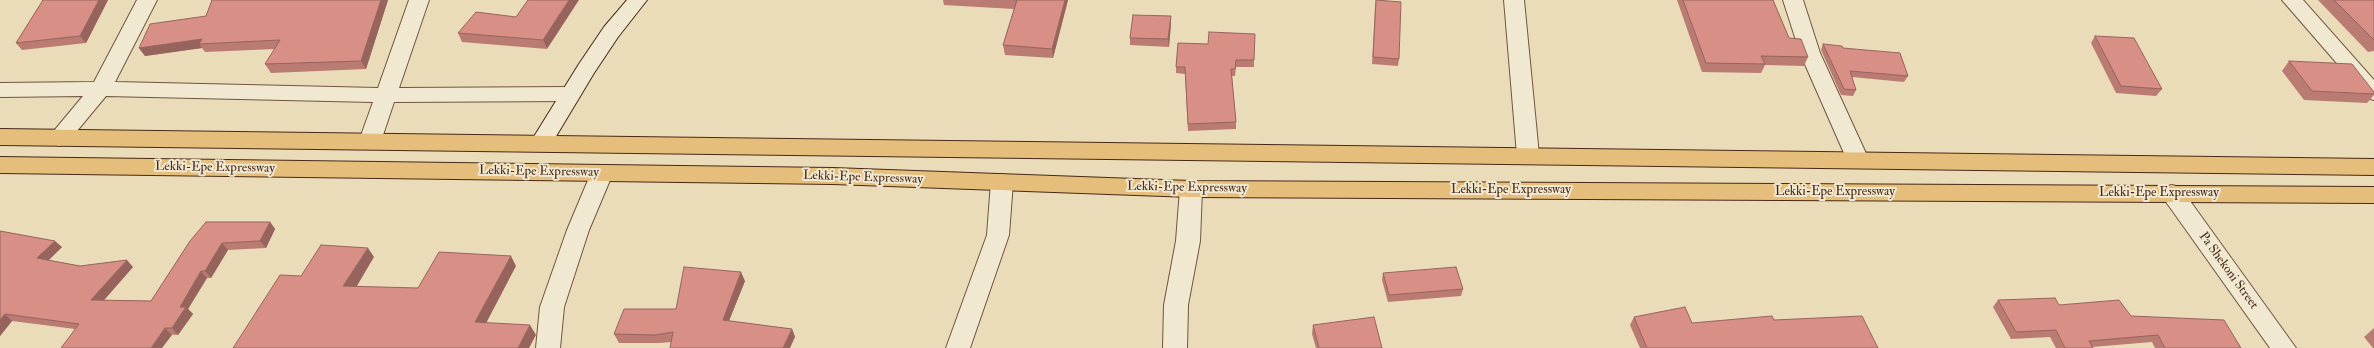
<!DOCTYPE html>
<html>
<head>
<meta charset="utf-8">
<style>
  body { margin:0 }
  canvas { display:block; background:#eadbb9 }
</style>
</head>
<body>
<canvas width="2374" height="348"></canvas>
<script>
const c = document.querySelector('canvas').getContext('2d');
c.lineJoin = 'round';
const poly = rows => new Path2D(rows.map(r => 'M' + r).join(''));
function stroke(path, color, width, dash) { c.strokeStyle = color; c.lineWidth = width; c.lineCap = dash ? 'butt' : 'round'; c.setLineDash(dash || []); c.stroke(path); }
function fillPath(path, color) { c.fillStyle = color; c.fill(path, 'evenodd'); }
function label(font, color, halo, rows, align = 'center') {
  c.font = font + ' "IM FELL Double Pica",serif'; c.lineWidth = 4; c.setLineDash([]); c.textBaseline = 'middle'; c.strokeStyle = halo; c.fillStyle = color; for (const [text, x, y, turn = 0] of rows) {
    c.save(); c.translate(x, y); c.rotate((+turn || 0) * Math.PI / 180); c.textAlign = isNaN(turn) ? turn : align; if (halo) c.strokeText(text, 0, 0); c.fillText(text, 0, 0); c.restore();
  }
}
const street = poly([
  [137,0,157,0,115,82,378,88,409,0,429,0,399,88,571,87,578,89,581,94,578,99,571,101,394,102,381,141,378,146,370,149,362,146,359,141,373,102,106,96,67,143,59,146,51,143,48,138,83,96,0,97,0,83,94,82,137,0],
  [1504,0,1524,0,1539,155,1536,161,1528,163,1520,161,1517,155,1504,0],
  [1783,0,1803,0,1820,53,1869,160,1866,166,1858,168,1850,166,1847,160,1800,53,1783,0],
  [2282,0,2303,0,2374,80,2374,100,2367,98,2282,0],
  [602,165,610,167,613,173,589,230,564,307,560,348,536,348,540,307,567,230,591,173,594,167,602,165],
  [1002,174,1010,176,1013,182,1009,235,970,348,946,348,987,235,991,182,994,176,1002,174],
  [1191,181,1199,183,1202,189,1200,241,1188,305,1187,348,1163,348,1164,305,1176,241,1180,189,1183,183,1191,181],
  [2172,185,2180,187,2296,348,2270,348,2164,199,2161,193,2164,187,2172,185]
]);
const secondary = poly([
  [627,0,647,0,618,37,594,73,549,148,541,151,533,148,530,143,579,64,604,27,627,0]
]);
const highway = poly([
  [0,129,2374,159,2374,175,0,145,0,129],
  [0,157,833,168,1191,181,2374,187,2374,203,1191,197,833,184,0,173,0,157]
]);
const wall = poly([
  [43,0,108,0,86,43,22,50,16,43],
  [212,0,388,0,366,69,271,73,265,64,275,49,205,52,202,48,145,56,139,48,206,16],
  [528,0,547,49,462,42,458,33,516,17],
  [943,0,1068,0,1053,58,1005,55,1003,45,1014,9,944,5],
  [1376,0,1399,59,1398,66,1372,64,1375,7],
  [1677,0,1773,0,1789,38,1808,57,1804,66,1765,65,1761,73,1702,72],
  [2318,0,2374,0,2374,51,2368,52],
  [1171,16,1171,23,1169,47,1130,45,1130,38],
  [2095,36,2162,89,2156,96,2116,93,2091,43],
  [1178,43,1254,60,1254,67,1236,67,1235,76,1232,76,1236,122,1236,129,1188,131,1185,74,1176,73,1176,67],
  [1823,44,1843,48,1908,76,1904,82,1852,77,1856,90,1853,96,1841,95,1821,50],
  [2289,61,2374,92,2374,95,2367,103,2304,100,2282,71],
  [270,222,275,229,266,248,228,250,211,278,207,278,188,309,193,314,178,335,75,329,12,321,0,336,0,231,62,247,48,260,80,266,133,267,104,300,151,301,190,241],
  [1383,273,1463,289,1461,296,1388,302,1382,280],
  [745,281,729,321,792,329,795,337,672,342,659,343,619,343,614,334],
  [1998,300,2059,305,2131,316,2241,348,2155,348,2152,342,2092,347,2093,348,2056,348,2050,337,2011,339,1993,307],
  [1634,317,1692,323,1774,320,1878,348,1640,348,1630,325],
  [1313,325,1382,348,1316,348,1312,334],
  [2374,328,2374,348,2373,348,2364,337]
]);
const shadedWall = poly([
  [99,0,108,0,86,43,80,36],
  [381,0,388,0,366,69,361,61],
  [569,0,579,0,547,49,543,40],
  [1065,0,1068,0,1053,58,1052,49],
  [1171,16,1171,23,1169,47,1168,39],
  [202,39,199,44,202,48,145,56,139,48],
  [270,222,275,229,266,248,260,241],
  [55,241,62,247,44,265,37,258],
  [222,243,228,250,211,278,205,271],
  [368,248,374,257,351,296,343,286],
  [511,256,516,266,482,331,475,322],
  [127,260,133,267,98,307,91,300],
  [201,271,207,278,188,309,193,314,178,335,172,328,180,307],
  [741,272,745,281,726,328,723,320],
  [5,314,12,321,0,336,0,320],
  [530,325,536,335,529,348,518,348],
  [165,328,172,335,162,348,151,348],
  [792,329,795,337,790,348,783,348]
]);
const building = poly([
  [43,0,99,0,80,36,16,43,43,0],
  [212,0,381,0,361,61,265,64,280,40,199,44,202,39,139,48,150,24,206,16,212,0],
  [528,0,569,0,543,40,458,33,476,12,516,17,528,0],
  [1015,0,1065,0,1052,49,1003,45,1017,0,1015,0],
  [1376,0,1401,2,1399,59,1373,57,1376,0],
  [1683,0,1773,0,1789,38,1801,39,1808,57,1761,56,1765,64,1706,63,1683,0],
  [2334,0,2374,0,2374,40,2334,0],
  [1133,15,1171,16,1168,39,1130,38,1133,15],
  [1209,32,1255,34,1254,60,1236,60,1235,69,1231,69,1236,122,1188,124,1185,67,1176,67,1178,43,1208,44,1209,32],
  [2095,36,2134,38,2162,89,2121,86,2095,36],
  [1823,44,1842,46,1843,48,1900,53,1908,76,1850,71,1856,90,1844,89,1823,44],
  [2289,61,2352,64,2374,92,2374,94,2312,91,2289,61],
  [206,222,270,222,260,241,222,243,205,271,201,271,180,307,186,307,172,328,165,328,151,348,61,348,79,324,5,314,0,320,0,231,55,241,37,258,80,266,127,260,91,300,151,301,190,241,206,222],
  [321,245,368,248,343,286,418,288,439,252,511,256,475,322,530,325,518,348,233,348,280,275,301,276,321,245],
  [684,267,741,272,723,320,792,329,783,348,670,348,673,332,655,335,614,334,624,309,676,309,684,267],
  [1456,267,1463,289,1389,295,1383,273,1456,267],
  [2055,298,2059,305,2119,300,2131,316,2224,320,2241,348,2165,348,2158,335,2089,341,2093,348,2065,348,2056,330,2016,332,1998,300,2055,298],
  [1685,307,1692,323,1772,316,1774,320,1862,316,1878,348,1647,348,1634,317,1685,307],
  [1374,317,1382,348,1319,348,1313,325,1374,317]
]);
const streetNames = [
  ["Lekki-Epe Expressway",215,168,1],
  ["Lekki-Epe Expressway",539,172,1],
  ["Lekki-Epe Expressway",863,178,2],
  ["Lekki-Epe Expressway",1187,188,1],
  ["Lekki-Epe Expressway",1511,190],
  ["Lekki-Epe Expressway",1835,192],
  ["Lekki-Epe Expressway",2159,193],
  ["Pa Shekoni Street",2228,271,54]
];
stroke(street, '#70563e', 2);
stroke(secondary, '#472915', 2);
stroke(highway, '#472915', 2);
fillPath(street, '#f1e8d2');
fillPath(secondary, '#f1e8d2');
fillPath(highway, '#e5be7c');
fillPath(wall, '#ba7b72');
fillPath(shadedWall, '#97645d');
fillPath(building, '#d88f85');
stroke(building, '#97645d', 1);
label('13px', '#472915', '#f1e8d2', streetNames);
</script>
</body>
</html>
